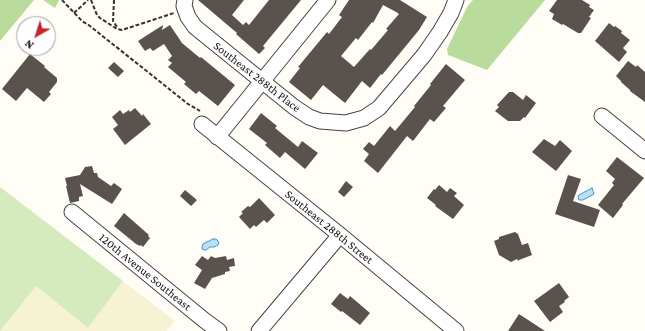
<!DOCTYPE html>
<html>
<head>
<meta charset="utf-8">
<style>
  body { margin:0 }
  #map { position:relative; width:645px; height:331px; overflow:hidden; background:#fffdf5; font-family:"Crimson Pro",serif }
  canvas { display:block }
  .north { position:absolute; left:16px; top:16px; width:40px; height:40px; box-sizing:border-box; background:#fff; border:1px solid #a0a0a0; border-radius:50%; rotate:219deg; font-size:11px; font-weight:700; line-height:16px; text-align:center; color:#111 }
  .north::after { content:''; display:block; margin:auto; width:14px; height:18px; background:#c4262e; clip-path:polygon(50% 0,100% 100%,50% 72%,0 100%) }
</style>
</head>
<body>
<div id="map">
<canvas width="645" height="331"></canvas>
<div class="north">N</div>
</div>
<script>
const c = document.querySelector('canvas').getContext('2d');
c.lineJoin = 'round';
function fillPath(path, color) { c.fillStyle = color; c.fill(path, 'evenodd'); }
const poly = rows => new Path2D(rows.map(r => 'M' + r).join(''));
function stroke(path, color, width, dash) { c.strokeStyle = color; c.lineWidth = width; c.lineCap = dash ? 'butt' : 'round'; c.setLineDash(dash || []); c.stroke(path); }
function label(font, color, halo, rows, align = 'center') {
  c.font = font + ' "Crimson Pro",serif'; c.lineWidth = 4; c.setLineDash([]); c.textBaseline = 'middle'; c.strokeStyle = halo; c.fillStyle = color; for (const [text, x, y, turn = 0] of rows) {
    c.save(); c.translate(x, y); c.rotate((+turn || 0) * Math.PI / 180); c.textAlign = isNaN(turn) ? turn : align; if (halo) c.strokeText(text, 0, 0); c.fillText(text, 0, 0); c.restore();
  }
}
const farmland = poly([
  [123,281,175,321,167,331,0,331,36,286,88,328]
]);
const green = poly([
  [0,187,123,281,88,328,36,286,0,331]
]);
const forest = poly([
  [0,0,34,0,0,41],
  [43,0,59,0,55,8],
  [473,0,545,0,487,70,448,55,447,49,467,7]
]);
const water = poly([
  [592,188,594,194,583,200,579,200,578,197,579,195,592,188],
  [213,239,216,239,218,241,219,243,218,245,214,247,210,247,206,250,204,250,202,249,202,247,203,244,213,239]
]);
const building = poly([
  [198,0,244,0,232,15,243,25,246,22,249,25,269,0,301,0,263,46,265,48,259,54,236,34,237,33],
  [349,0,400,0,427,17,419,30,382,75,381,74,370,88,362,81,345,103,323,85,311,100,289,82,300,68,298,67,327,32,329,34,342,17,339,15],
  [383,5,398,13,397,13,399,14,386,29,388,30,371,50,370,49,354,67,341,56,356,38,358,40,372,22,373,23],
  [557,0,582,0,590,5,589,7,594,10,589,17,591,18,581,33,578,33,563,24,562,25,552,19,554,14,549,11],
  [609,23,614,27,615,26,622,31,621,33,630,40,623,48,627,52,619,62,595,41],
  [163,25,162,30,170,25,182,43,200,58,201,57,235,85,218,106,199,91,196,94,184,84,186,82,168,67,172,63,168,60,172,56,164,44,153,51,150,48,145,51,138,41],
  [30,54,45,66,44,67,57,78,57,82,49,92,51,94,44,102,27,88,16,101,2,89],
  [628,61,636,67,637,65,645,72,645,102,630,91,630,90,621,82,621,81,616,76],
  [114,62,124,71,118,77,108,68],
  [446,64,465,80,443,106,446,108,434,122,430,119,413,141,407,136,378,173,364,161,369,154,363,149,369,142,374,146,390,126,395,131,415,107,414,106,431,85,430,84],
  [509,92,513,92,523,100,526,95,536,103,525,118,524,117,520,121,508,121,495,111,499,107,497,105],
  [135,108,142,116,143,114,151,124,125,145,113,129,118,125,112,117,120,110,123,114,129,110,130,112],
  [261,113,277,126,275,128,298,147,302,141,318,153,305,169,285,152,280,158,265,145,267,143,249,129],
  [544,139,555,146,560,140,572,151,556,171,532,152],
  [617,157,644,178,622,204,623,205,613,218,598,205,614,185,612,183,615,179,606,171],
  [92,166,94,173,97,173,98,177,111,186,114,183,122,189,112,204,80,184,83,196,79,197,79,201,70,203,66,186,67,186,65,178,80,175,85,167],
  [568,175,581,179,573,201,600,210,594,227,555,214],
  [346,181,353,187,344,197,338,192],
  [439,185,447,192,450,188,457,193,454,196,464,205,453,219,435,206,436,205,427,198,434,189,435,190],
  [185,190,197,200,191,206,180,196],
  [259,198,275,215,267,223,264,220,256,227,254,225,250,229,239,217,243,213,241,212,248,206,250,207],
  [124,213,149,235,148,236,150,238,143,247,141,245,140,246,136,244,114,226],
  [515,232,518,234,522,245,528,243,532,255,519,260,518,261,517,259,511,262,499,255,494,241,499,239,499,237],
  [202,256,208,260,211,256,215,258,226,256,227,260,234,258,235,266,229,267,230,271,225,272,225,274,212,278,205,289,194,283,202,270,195,265],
  [559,283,569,297,564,301,565,302,559,306,563,312,550,322,534,301],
  [340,293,348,299,350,296,370,313,360,325,342,311,341,312,331,304],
  [519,314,545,331,508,331]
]);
const path = poly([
  [62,0,82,21,90,26,188,104,200,111],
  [91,0,97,15,100,18,117,29,122,30,174,13],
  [114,0,113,21,117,27],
  [74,13,88,0]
]);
const minor = poly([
  [185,0,184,6,188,17,195,27,294,107,309,117,320,121,346,123,364,118,379,108,424,55,440,32,451,13,456,0],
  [602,116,645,151],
  [202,124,340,235,456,331],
  [217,137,328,0],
  [72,212,204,320,219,331],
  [259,331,340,235]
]);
const streetNames = [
  ["Southeast 288th Place",257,77,38],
  ["Southeast 288th Street",329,227,39],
  ["120th Avenue Southeast",145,272,39]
];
fillPath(farmland, '#f6f3d4');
fillPath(green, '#d5ebbd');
fillPath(forest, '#b9dc9c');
fillPath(water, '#b9e0f7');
stroke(water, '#3f96cf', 1);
fillPath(building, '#5a524d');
stroke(minor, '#444', 17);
stroke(path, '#333', 2, [4, 2]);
stroke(minor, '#fff', 15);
label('12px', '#111', '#fff', streetNames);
</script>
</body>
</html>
